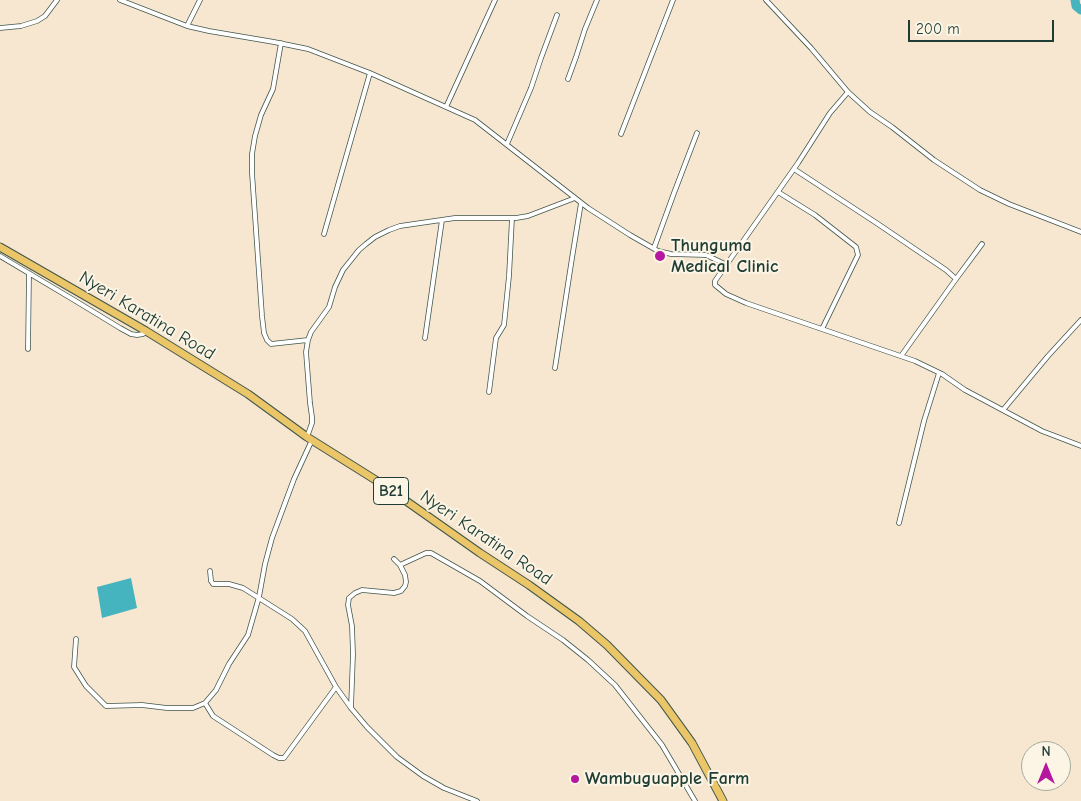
<!DOCTYPE html>
<html>
<head>
<meta charset="utf-8">
<style>
  body { margin:0 }
  #map { position:relative; width:1081px; height:801px; overflow:hidden; background:#f8e7d0; font-family:"Comic Neue",sans-serif }
  canvas { display:block }
  .north { position:absolute; left:1021px; top:741px; width:50px; height:50px; box-sizing:border-box; background:#fcf5e5; border:1px solid #a4ab9e; border-radius:50%; rotate:0deg; font-size:14px; font-weight:700; line-height:20px; text-align:center; color:#1f3d34 }
  .north::after { content:''; display:block; margin:auto; width:18px; height:22px; background:#b5179e; clip-path:polygon(50% 0,100% 100%,50% 72%,0 100%) }
  .scale { position:absolute; left:908px; top:20px; width:146px; height:22px; box-sizing:border-box; border:2px solid #1f3d34; border-top:0; padding-left:6px; font-size:15px; line-height:18px; white-space:nowrap; color:#1f3d34; -webkit-text-stroke:4px #fcf5e5; paint-order:stroke }
</style>
</head>
<body>
<div id="map">
<canvas width="1081" height="801"></canvas>
<div class="north">N</div>
<div class="scale">200 m</div>
</div>
<script>
const c = document.querySelector('canvas').getContext('2d');
c.lineJoin = 'round';
function fillPath(path, color) { c.fillStyle = color; c.fill(path, 'evenodd'); }
const poly = rows => new Path2D(rows.map(r => 'M' + r).join(''));
function stroke(path, color, width, dash) { c.strokeStyle = color; c.lineWidth = width; c.lineCap = dash ? 'butt' : 'round'; c.setLineDash(dash || []); c.stroke(path); }
function label(font, color, halo, rows, align = 'center') {
  c.font = font + ' "Comic Neue",sans-serif'; c.lineWidth = 4; c.setLineDash([]); c.textBaseline = 'middle'; c.strokeStyle = halo; c.fillStyle = color; for (const [text, x, y, turn = 0] of rows) {
    c.save(); c.translate(x, y); c.rotate((+turn || 0) * Math.PI / 180); c.textAlign = isNaN(turn) ? turn : align; if (halo) c.strokeText(text, 0, 0); c.fillText(text, 0, 0); c.restore();
  }
}
const water = poly([
  [131,578,137,608,102,618,97,587]
]);
const river = poly([
  [1075,0,1076,6,1081,10]
]);
const street = poly([
  [120,0,187,26,209,31,274,42,308,49,370,73,475,120,588,208,630,235,658,251,671,254,706,255,727,265],
  [766,0,811,48,848,92,870,112,892,127,934,160,980,190,1009,204,1081,232],
  [187,26,200,0],
  [0,28,21,26,37,21,45,16,57,0],
  [281,43,273,89,261,115,255,136,252,154,252,173,262,316,264,333,267,340,271,344,308,340],
  [568,79,576,57,585,29,597,0],
  [848,92,830,113,798,163,715,281,715,285,726,294,746,303,915,361,942,374,965,390,1042,431,1081,446],
  [446,107,495,0],
  [621,134,673,0],
  [507,144,531,88,541,58,557,15],
  [794,169,878,224,946,270,956,279],
  [778,192,815,215,856,247,858,255,822,329],
  [324,234,370,73],
  [654,248,674,193,697,133],
  [0,256,74,300,120,328,131,334,137,335,143,334,146,331],
  [425,338,442,220],
  [28,349,29,273],
  [901,356,956,279,982,244],
  [555,368,572,258,581,203],
  [489,392,496,338,504,325,509,276,512,218],
  [1003,410,1048,356,1081,320],
  [307,437,312,423,312,417,310,403,306,352,308,340,311,332,329,307,335,287,343,270,359,250,366,244,375,237,389,230,400,226,455,218,516,218,528,216,575,198],
  [899,523,924,421,939,373],
  [400,565,426,553,431,553,480,581,527,616,563,640,588,660,615,685,662,745,695,801],
  [210,571,211,581,213,584,229,584,243,588,292,619,305,631,336,687,351,708,367,727,397,757,423,776,444,788,477,801],
  [76,639,74,667,86,686,106,706,142,705,167,708,193,708,205,703,216,690,229,664,248,635,259,597,265,564,272,538,294,479,312,440],
  [205,703,213,716,273,755,279,758,284,758,336,687],
  [351,708,353,654,352,626,348,605,349,598,355,593,362,590,394,593,401,591,405,586,406,582,405,575,400,565,394,559]
]);
const highway = poly([
  [0,247,146,331,248,394,307,437,382,484,480,553,529,585,579,621,607,645,661,700,692,743,723,801]
]);
const markers = [
  [660,256,6,"#b5179e"],
  [575,779,5,"#b5179e"]
];
const shields = [
  [391,491,35]
];
const shieldNames = [
  ["B21",391,491]
];
const poiNames = [
  ["Thunguma",671,246],
  ["Medical Clinic",671,267],
  ["Wambuguapple Farm",585,779]
];
const streetNames = [
  ["Nyeri Karatina Road",147,316,31],
  ["Nyeri Karatina Road",486,538,34]
];
fillPath(water, '#45b4bf');
stroke(river, '#45b4bf', 9);
stroke(street, '#40564b', 5.5);
stroke(highway, '#40564b', 9);
stroke(street, '#fff', 4);
stroke(highway, '#ebc669', 7);
for (const [x, y, r, color] of markers) { const dot = new Path2D(); dot.arc(x, y, r, 0, 2 * Math.PI); c.fillStyle = color; c.fill(dot); stroke(dot, '#fcf5e5', 2); }
for (const [x, y, w] of shields) { const box = new Path2D(); box.roundRect(x - w / 2, y - 13.5, w, 27, 4); c.fillStyle = '#fcf5e5'; c.fill(box); stroke(box, '#1f3d34', 1); }
label('bold 16px', '#1f3d34', null, shieldNames);
label('bold 18px', '#1f3d34', '#fcf5e5', poiNames, 'left');
label('18px', '#1f3d34', '#fcf5e5', streetNames);
</script>
</body>
</html>
